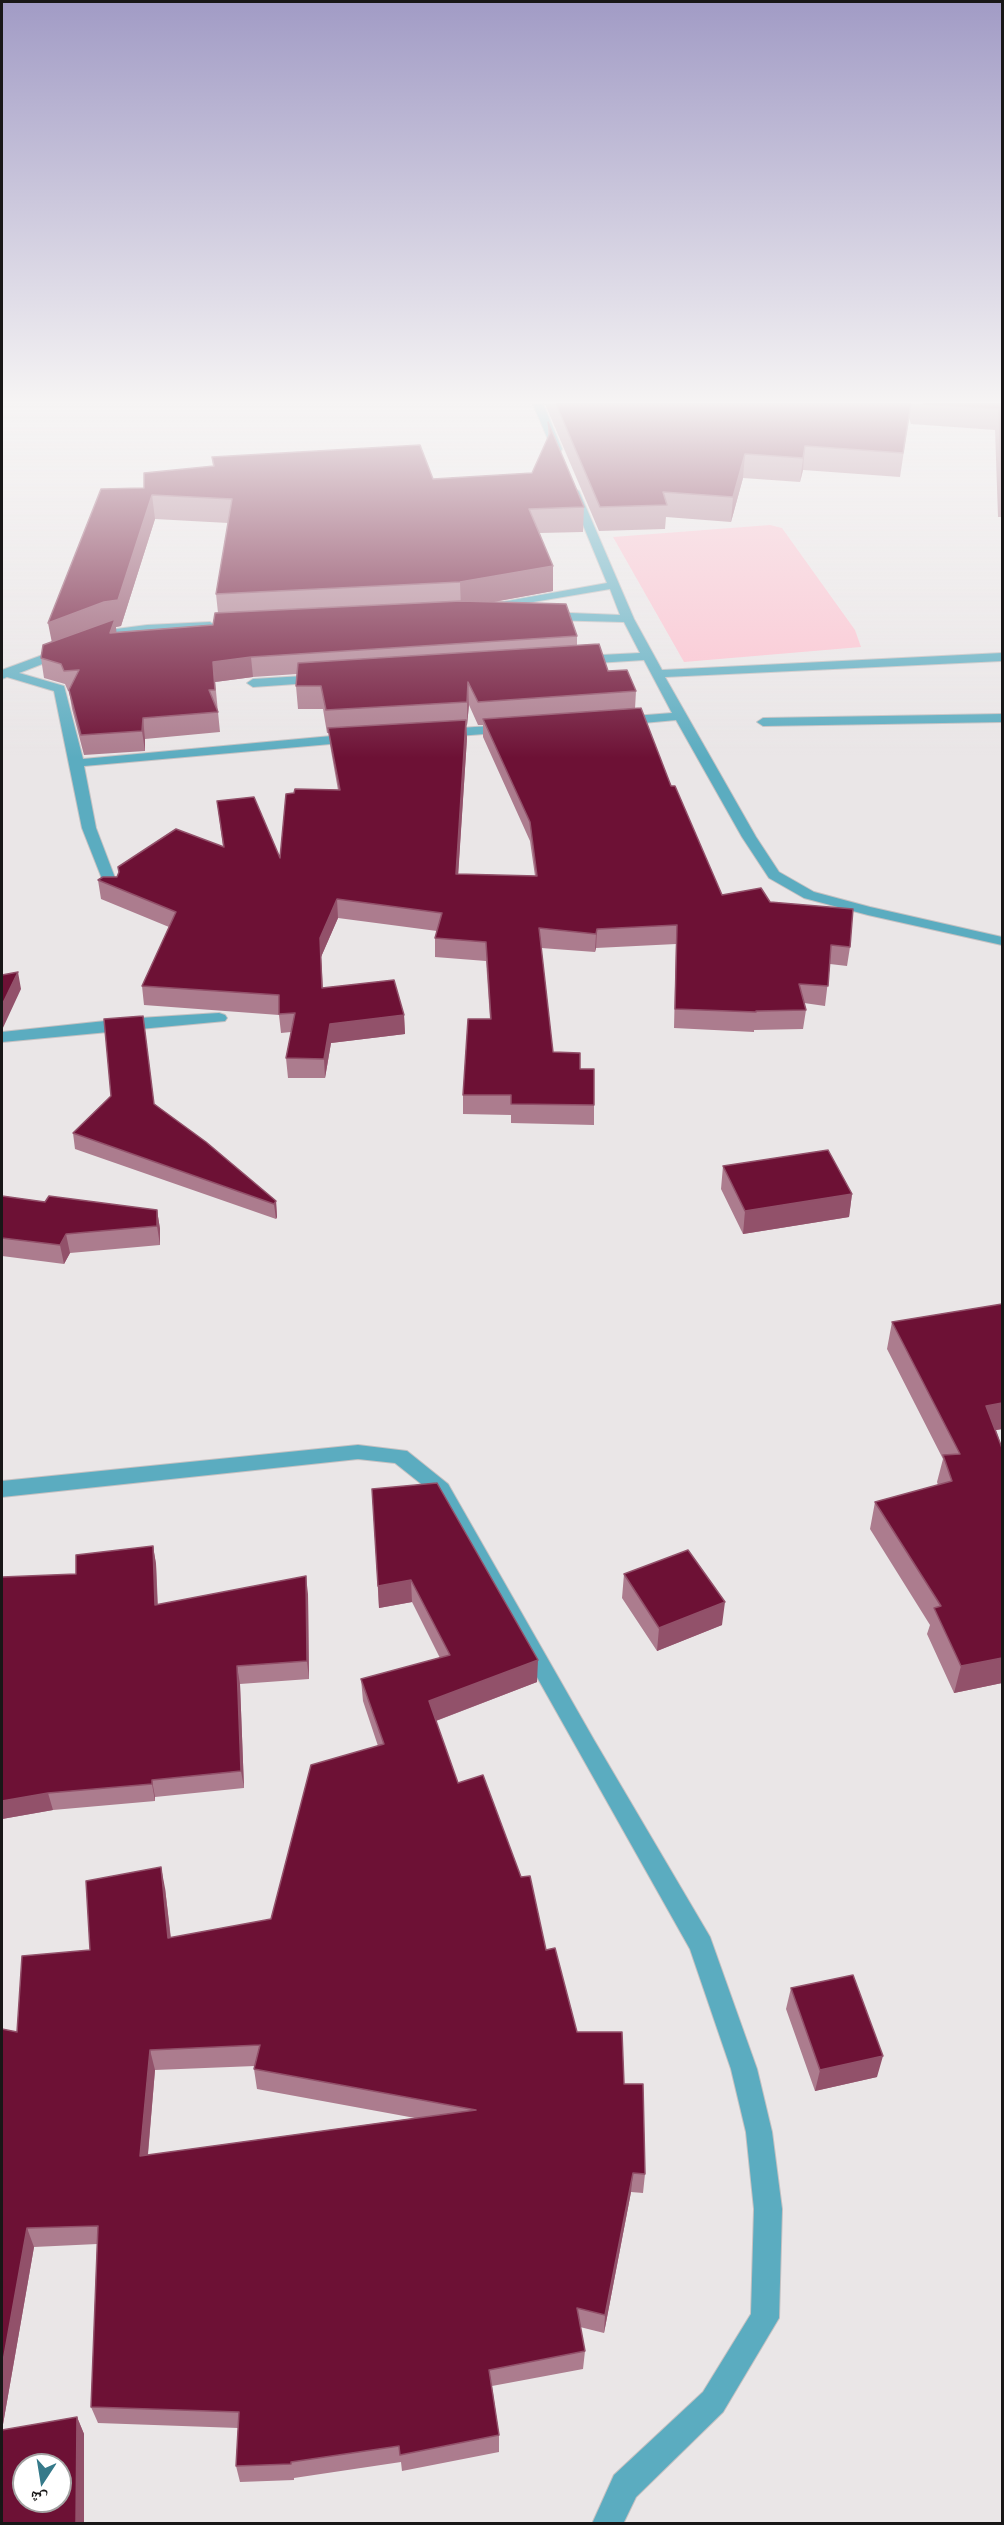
<!DOCTYPE html>
<html>
<head>
<meta charset="utf-8">
<style>
  body { margin:0 }
  #map { position:relative; width:1004px; height:2525px; overflow:hidden; background:#eae6e7; font-family:"PT Sans","Noto Naskh Arabic",sans-serif }
  canvas { display:block }
  .frame { position:absolute; inset:0; border:3px solid #181717; pointer-events:none }
  .north { position:absolute; left:12px; top:2453px; width:60px; height:60px; box-sizing:border-box; background:#fff; border:2px solid #a3a2a2; border-radius:50%; rotate:192deg; font-size:16px; font-weight:700; line-height:24px; text-align:center; color:#181717 }
  .north::after { content:''; display:block; margin:auto; width:21px; height:27px; background:#367a8a; clip-path:polygon(50% 0,100% 100%,50% 72%,0 100%) }
</style>
</head>
<body>
<div id="map">
<canvas width="1004" height="2525"></canvas>
<div class="frame"></div>
<div class="north">ش</div>
</div>
<script>
const c = document.querySelector('canvas').getContext('2d');
c.lineJoin = 'round';
function fillPath(path, color) { c.fillStyle = color; c.fill(path, 'evenodd'); }
const poly = rows => new Path2D(rows.map(r => 'M' + r).join(''));
function stroke(path, color, width, dash) { c.strokeStyle = color; c.lineWidth = width; c.lineCap = dash ? 'butt' : 'round'; c.setLineDash(dash || []); c.stroke(path); }
const green = poly([
  [770,525,782,528,855,630,861,647,684,662,613,537]
]);
const minor = poly([
  [533,404,543,404,562,449,561,451,552,449,533,404],
  [574,488,579,491,634,619,662,670,1002,653,1002,661,665,677,756,837,779,872,814,892,870,907,1002,937,1002,945,868,915,804,898,769,878,742,837,676,720,621,725,615,721,621,717,672,713,644,660,581,664,575,660,581,656,640,653,624,622,545,620,539,616,545,612,620,615,610,589,492,609,490,607,496,603,607,583,569,491,574,488],
  [210,622,216,626,214,629,147,633,110,637,98,642,92,638,108,630,147,625,210,622],
  [64,647,68,648,68,654,19,673,64,686,83,759,353,734,359,738,353,742,84,766,96,828,120,891,118,894,108,894,82,828,54,691,7,677,2,679,2,670,64,647],
  [320,675,324,676,326,679,324,682,253,687,247,683,253,679,320,675],
  [1002,714,1002,722,763,726,757,722,763,718,1002,714],
  [506,725,511,726,512,729,511,732,444,737,438,733,444,729,506,725],
  [219,1013,225,1015,227,1018,225,1021,2,1042,2,1032,124,1019,219,1013],
  [358,1445,407,1451,448,1484,594,1740,710,1937,757,2069,772,2132,782,2209,779,2318,723,2412,636,2497,623,2524,592,2524,614,2475,703,2392,751,2314,754,2209,746,2132,731,2069,690,1949,434,1494,395,1463,358,1459,2,1497,2,1481,358,1445]
]);
const wall = poly([
  [545,404,1002,404,1002,517,998,517,995,430,911,424,909,418,900,477,803,470,800,482,743,478,731,522,666,517,665,529,599,531],
  [548,422,584,507,583,532,540,533,553,591,493,602,577,636,577,645,608,671,636,691,635,709,671,786,722,895,770,902,850,947,847,966,830,964,825,1006,804,1003,806,1010,803,1029,754,1030,754,1032,674,1028,676,944,596,948,595,952,541,948,553,1052,580,1069,594,1105,594,1125,511,1123,511,1115,463,1114,463,1095,490,1019,486,961,435,957,435,938,437,931,338,918,321,957,323,988,404,1015,405,1034,331,1043,325,1078,288,1078,286,1058,291,1032,281,1033,279,1015,144,1005,142,986,169,927,101,899,98,880,117,877,119,873,118,867,223,847,217,801,280,858,338,790,330,745,329,733,327,733,323,709,298,709,296,686,297,674,253,677,215,682,220,732,145,739,145,751,84,755,72,709,69,691,68,691,65,684,44,678,41,658,52,642,144,488,213,466,212,457,433,479,532,473,548,439],
  [155,519,228,523,216,594,218,613,213,625,116,632,116,627,121,626],
  [469,705,478,725,483,725,483,737,530,841,535,876,458,874,467,738,466,726,467,725],
  [155,1104,276,1201,277,1217,276,1219,75,1149,73,1133],
  [723,1166,852,1194,849,1217,743,1234,721,1189],
  [2,1196,45,1202,157,1210,160,1229,160,1245,70,1253,64,1264,2,1256],
  [1002,1304,1002,1429,996,1430,1002,1448,1002,1683,954,1693,927,1634,930,1625,870,1529,875,1502,938,1485,937,1482,943,1459,887,1349,892,1322],
  [372,1489,537,1682,436,1721,458,1783,546,1950,577,2032,624,2084,645,2174,643,2193,631,2192,604,2333,580,2327,585,2351,583,2369,492,2386,499,2435,499,2452,402,2471,401,2462,294,2478,294,2480,240,2482,236,2466,238,2428,98,2423,91,2407,97,2244,34,2247,2,2430,77,2417,84,2434,2,2523,2,2029,17,2032,90,1950,165,1888,171,1938,271,1919,378,1746,363,1701,361,1679,440,1658,412,1602,379,1608],
  [255,2066,254,2069,257,2089,415,2118,148,2155,155,2070],
  [153,1546,156,1564,158,1605,308,1594,309,1679,240,1684,244,1788,155,1797,155,1801,53,1810,2,1819],
  [624,1574,722,1625,657,1651,622,1598],
  [791,1988,877,2077,815,2091,786,2009]
]);
const shadedWall = poly([
  [805,446,803,470,800,482,803,458],
  [745,454,743,478,731,522,733,497],
  [152,495,155,519,121,626,116,627,117,638,113,652,53,648,48,623],
  [553,566,553,591,461,608,460,582],
  [251,657,253,677,215,682,218,710,213,662],
  [468,682,469,705,467,725,467,702],
  [143,718,145,739,145,751,142,731],
  [466,720,467,738,457,893,456,874],
  [337,899,338,918,321,957,320,938],
  [597,929,596,948,595,952,596,934],
  [18,972,21,989,2,1030,2,1005],
  [404,1015,405,1034,331,1043,325,1078,324,1059,330,1024],
  [852,1194,849,1217,743,1234,745,1211],
  [276,1201,277,1217,276,1219,274,1204],
  [157,1210,160,1229,160,1245,157,1226],
  [66,1234,70,1253,64,1264,60,1245],
  [1002,1403,1002,1429,980,1433,986,1406],
  [153,1546,156,1564,158,1623,155,1605],
  [306,1576,308,1594,309,1679,307,1661],
  [411,1580,412,1602,379,1608,378,1586],
  [725,1602,722,1625,657,1651,659,1628],
  [1002,1658,1002,1683,954,1693,961,1666],
  [538,1660,537,1682,430,1723,429,1701],
  [237,1666,240,1684,244,1788,241,1771],
  [152,1780,155,1797,155,1801,152,1784],
  [48,1793,53,1810,2,1819,2,1801],
  [161,1867,165,1888,173,1959,168,1938],
  [150,2050,155,2070,146,2175,140,2156],
  [883,2056,877,2077,815,2091,820,2070],
  [633,2173,631,2192,604,2333,605,2315],
  [27,2228,34,2247,2,2430,2,2367],
  [77,2417,84,2434,84,2523,76,2523]
]);
const building = poly([
  [556,404,911,404,903,453,805,446,803,458,745,454,733,497,663,492,667,505,600,507,556,404],
  [923,404,1002,404,1002,496,999,409,923,404],
  [548,422,584,507,529,509,553,566,460,582,216,594,232,499,152,495,118,600,104,602,48,623,101,489,144,488,144,473,214,466,212,457,420,445,433,479,532,473,550,433,548,422],
  [461,601,566,604,577,636,251,657,213,662,215,690,209,690,218,712,143,718,142,731,81,735,69,690,79,670,64,671,61,664,41,658,43,645,115,619,110,633,213,625,215,613,461,601],
  [599,644,608,671,627,670,636,691,478,702,468,682,467,702,326,710,321,686,296,686,298,663,599,644],
  [641,708,671,786,675,786,722,895,761,888,770,902,853,909,850,947,831,945,828,986,799,984,806,1010,756,1011,756,1012,675,1009,677,925,597,929,596,934,539,928,553,1052,580,1053,580,1069,594,1069,594,1105,511,1104,511,1095,463,1095,468,1019,491,1019,486,942,435,938,442,913,337,899,320,938,322,988,394,980,404,1015,330,1024,324,1059,286,1058,295,1013,279,1014,279,995,142,986,176,912,98,880,103,877,117,877,119,872,118,867,176,829,224,847,217,801,254,797,280,858,286,794,294,793,295,789,340,790,328,728,466,720,456,874,537,876,530,822,483,719,641,708],
  [18,972,2,1005,2,975,18,972],
  [143,1016,154,1104,206,1142,276,1201,274,1204,73,1133,111,1096,104,1019,143,1016],
  [828,1150,852,1194,745,1211,723,1166,828,1150],
  [2,1196,45,1202,49,1196,157,1210,157,1226,66,1234,60,1245,2,1238,2,1196],
  [1002,1304,1002,1403,986,1406,1002,1448,1002,1658,961,1666,934,1608,941,1606,875,1502,952,1481,943,1455,960,1454,892,1322,1002,1304],
  [437,1483,538,1660,429,1701,458,1783,483,1775,521,1877,530,1876,546,1950,555,1948,577,2032,622,2032,624,2084,643,2084,645,2174,633,2173,605,2315,577,2308,585,2351,489,2370,499,2435,400,2455,399,2446,291,2462,291,2464,236,2466,239,2412,91,2407,98,2226,27,2228,2,2367,2,2029,17,2032,22,1956,90,1950,86,1881,161,1867,168,1938,271,1919,311,1765,384,1744,361,1679,450,1655,411,1580,378,1586,372,1489,437,1483],
  [260,2045,254,2069,476,2110,140,2156,150,2050,260,2045],
  [153,1546,155,1605,306,1576,307,1661,237,1666,241,1771,152,1780,152,1784,48,1793,2,1801,2,1577,76,1574,76,1555,153,1546],
  [688,1550,725,1602,659,1628,624,1574,688,1550],
  [853,1975,883,2056,820,2070,791,1988,853,1975],
  [77,2417,76,2523,2,2523,2,2430,77,2417],
  [24,2465,60,2465,60,2501,24,2501,24,2465]
]);
fillPath(green, '#fcc1cf');
stroke(minor, '#c4c1c2', 2);
fillPath(minor, '#5bacc0');
fillPath(wall, '#ac7c8e');
fillPath(shadedWall, '#92516a');
fillPath(building, '#6d1135');
stroke(building, '#92516a', 1.5);
const sky = c.createLinearGradient(0, 0, 0, 758);
sky.addColorStop(0, '#a19bc5');
sky.addColorStop(0.53, '#f6f4f4');
sky.addColorStop(1, '#f6f4f400');
c.fillStyle = sky;
c.fillRect(0, 0, 1004, 758);
</script>
</body>
</html>
